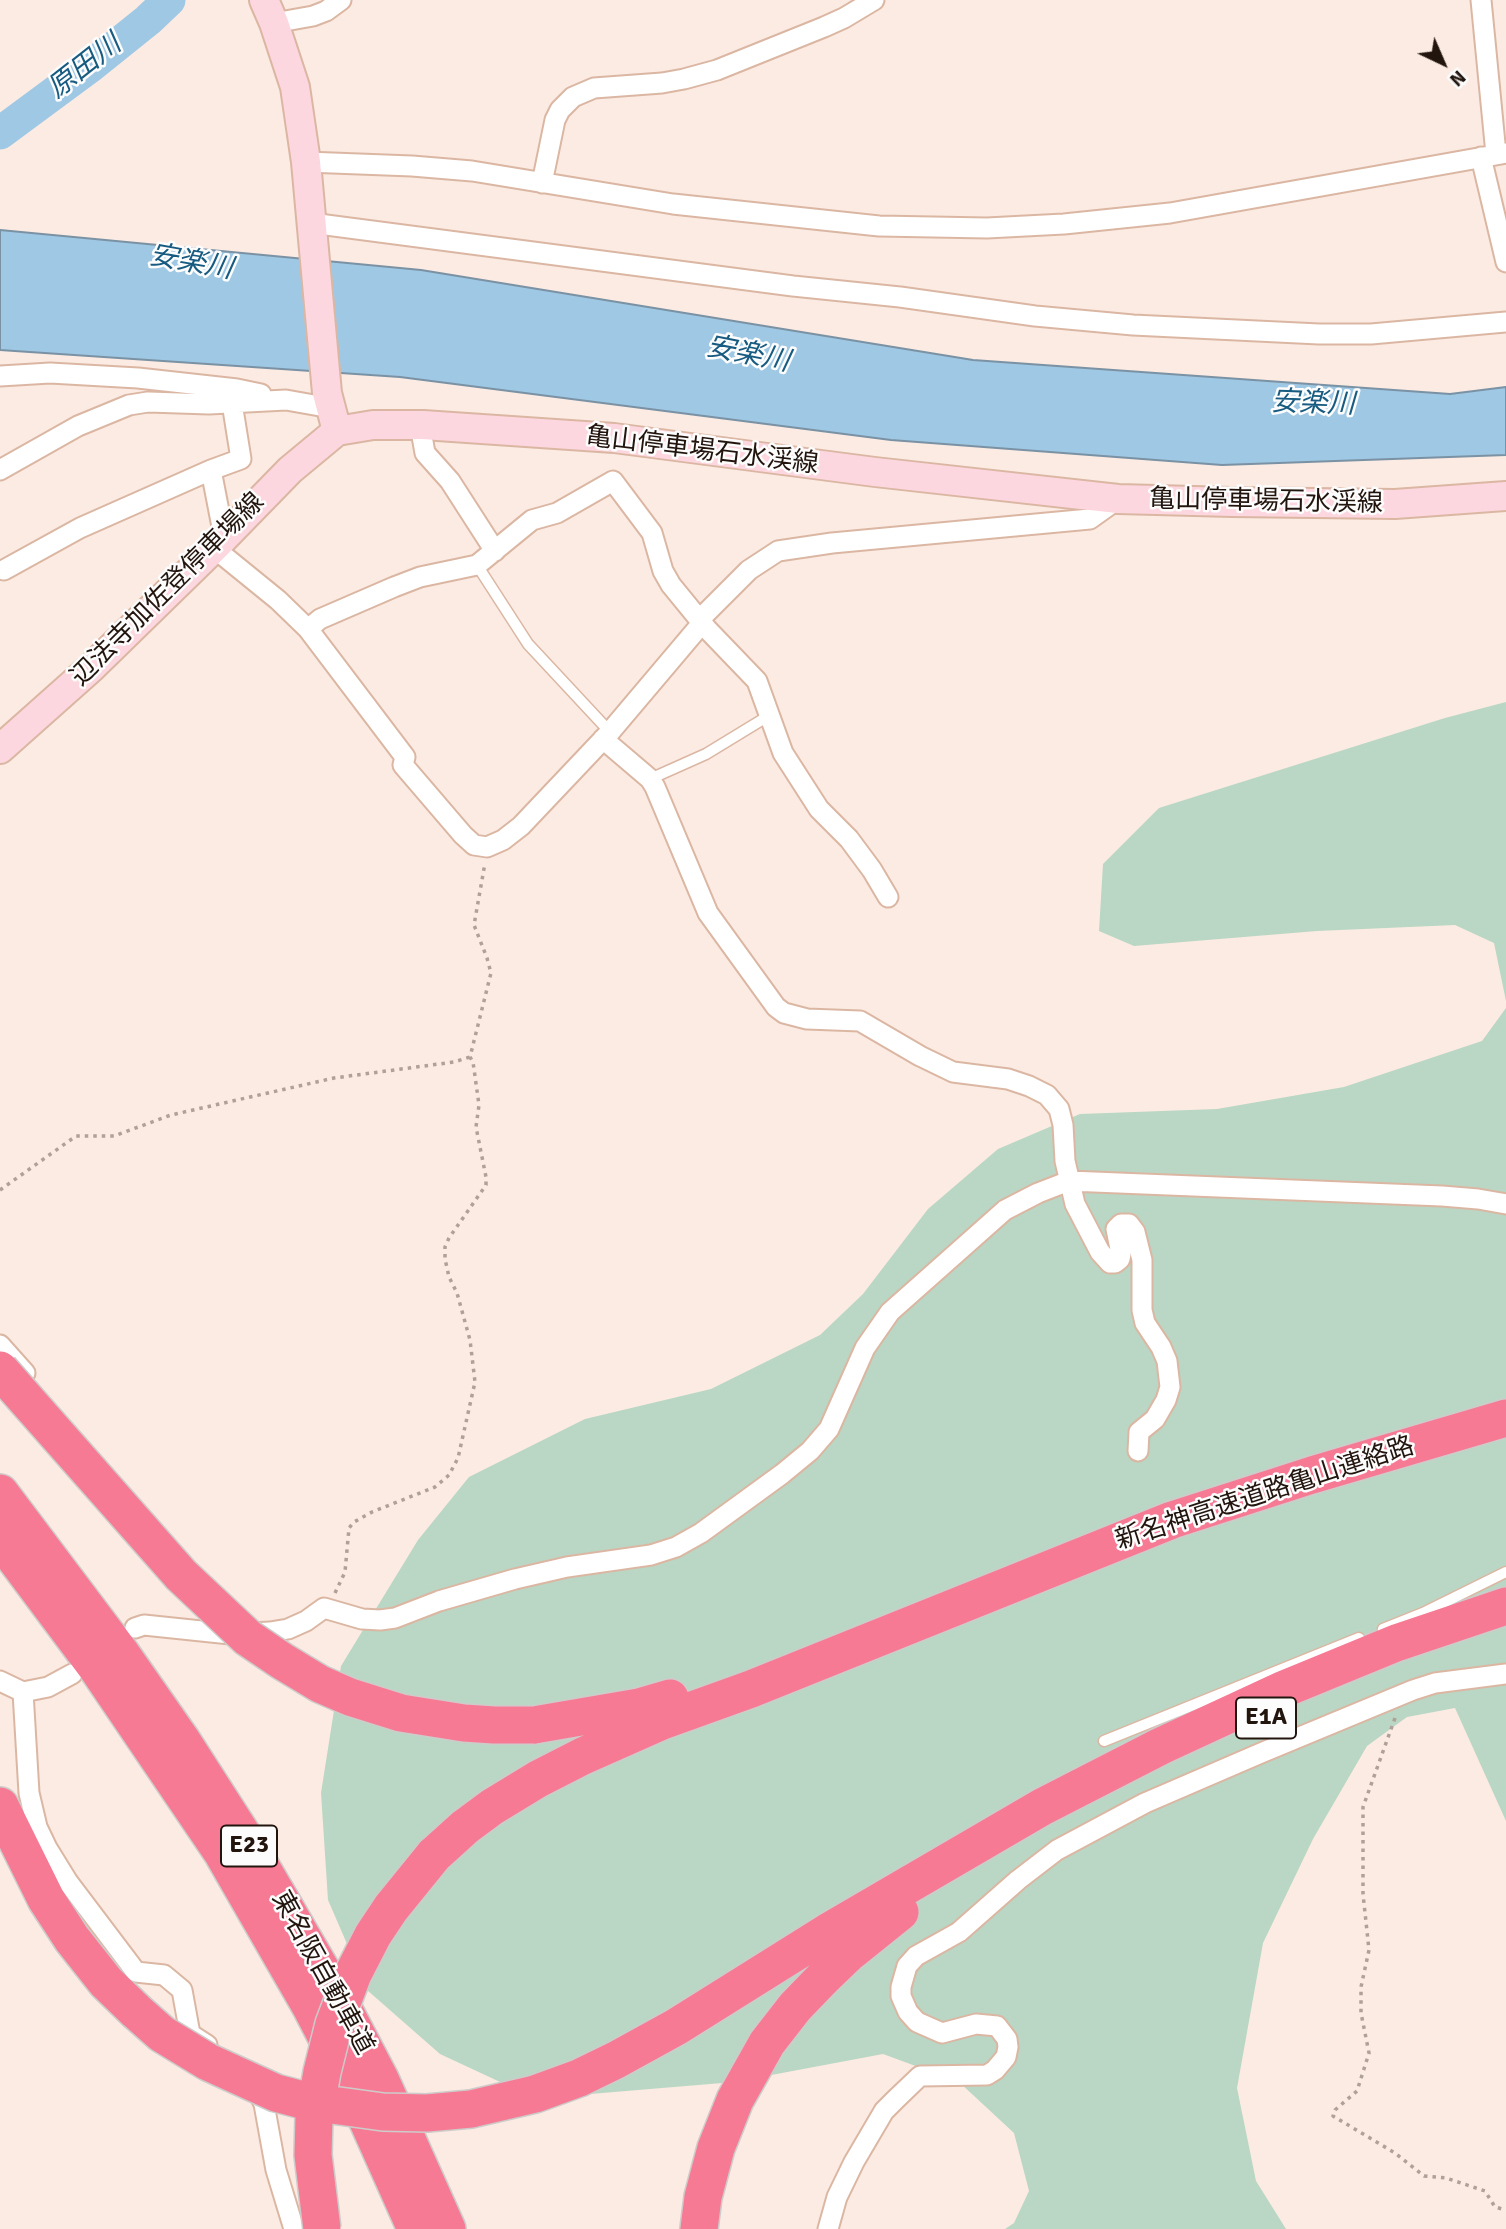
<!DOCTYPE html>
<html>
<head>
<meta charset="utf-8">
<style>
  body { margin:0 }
  #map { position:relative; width:1506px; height:2229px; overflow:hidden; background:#fbebe3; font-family:Signika,sans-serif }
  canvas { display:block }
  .north { position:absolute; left:1408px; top:28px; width:70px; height:70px; -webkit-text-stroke:5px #fcfcfc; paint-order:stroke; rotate:136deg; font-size:19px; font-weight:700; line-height:28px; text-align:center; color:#22150e }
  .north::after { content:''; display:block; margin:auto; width:24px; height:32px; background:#22150e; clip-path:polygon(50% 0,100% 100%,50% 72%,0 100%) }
</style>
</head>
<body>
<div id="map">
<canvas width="1506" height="2229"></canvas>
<div class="north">N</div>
</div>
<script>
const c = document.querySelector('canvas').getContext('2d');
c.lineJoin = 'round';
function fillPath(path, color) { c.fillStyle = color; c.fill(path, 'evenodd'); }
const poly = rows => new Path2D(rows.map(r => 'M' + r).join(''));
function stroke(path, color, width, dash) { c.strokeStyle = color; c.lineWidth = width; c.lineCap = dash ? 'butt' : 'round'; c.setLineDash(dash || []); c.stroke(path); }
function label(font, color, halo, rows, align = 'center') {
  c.font = font + ' Signika,"Noto Sans JP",sans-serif'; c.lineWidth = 5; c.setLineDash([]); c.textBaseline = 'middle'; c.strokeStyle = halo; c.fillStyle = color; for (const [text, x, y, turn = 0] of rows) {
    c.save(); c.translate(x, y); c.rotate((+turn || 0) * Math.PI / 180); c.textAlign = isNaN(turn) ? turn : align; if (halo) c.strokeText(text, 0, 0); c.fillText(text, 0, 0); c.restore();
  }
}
const green = poly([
  [1506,702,1506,1001,1494,943,1455,925,1317,931,1134,946,1099,931,1103,864,1159,808,1445,718],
  [1506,1008,1506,1821,1455,1708,1407,1717,1367,1746,1313,1839,1263,1943,1237,2088,1256,2181,1286,2229,1005,2229,1014,2223,1029,2191,1014,2133,959,2082,883,2054,734,2082,566,2096,513,2088,440,2054,367,1990,328,1900,321,1793,341,1666,418,1540,469,1477,585,1419,711,1389,820,1335,863,1294,928,1209,998,1149,1080,1114,1217,1109,1344,1087,1482,1041]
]);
const water = poly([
  [0,230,421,270,973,360,1450,394,1506,387,1506,455,1222,465,891,440,400,377,0,350,0,230]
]);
const river = poly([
  [0,133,92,65,148,20,169,0]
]);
const path = poly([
  [0,1190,76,1136,114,1136,171,1115,334,1078,454,1062,470,1057],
  [335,1593,345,1572,349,1528,354,1522,372,1512,435,1487,449,1475,458,1458,475,1382,470,1340,457,1293,449,1277,445,1259,445,1247,449,1238,486,1185,486,1177,476,1127,479,1105,473,1062,470,1057,491,973,487,958,474,925,485,863],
  [1395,1718,1363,1807,1363,1894,1369,1950,1361,1987,1361,2013,1369,2053,1357,2091,1335,2110,1333,2116,1395,2153,1424,2176,1446,2178,1485,2191,1495,2207,1506,2210]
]);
const service = poly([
  [477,565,528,644,610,732],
  [650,779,706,754,770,715],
  [1383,1629,1423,1613,1506,1572],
  [1104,1741,1359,1638]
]);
const minor = poly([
  [1481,0,1496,154],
  [274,23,313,16,326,11,341,0],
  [1481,157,1506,262],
  [306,162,412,166,472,171,673,204,879,226,987,228,1064,224,1170,213,1506,153],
  [542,183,555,120,560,110,573,97,594,88,662,83,684,79,717,70,824,27,844,18,874,0],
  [311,223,793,286,900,297,1035,316,1133,325,1319,334,1371,334,1506,322],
  [0,376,50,373,138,378,237,389,261,394],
  [420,425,425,453,450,481,495,551],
  [0,470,78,426,129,405,148,402,209,404,286,400,331,408],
  [211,470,224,537],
  [214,548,278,600,308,629,405,757,403,765,463,835,474,845,487,847,503,840,521,826,610,732,703,622],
  [4,570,80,528,211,470,241,459,232,403],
  [700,619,749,570,778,551,832,543,1090,519,1118,499],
  [308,629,320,619,394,587,420,577,477,565,532,520,557,513,613,481,652,533,663,571,671,585,707,629,757,681,783,753,819,809,849,839,872,870,888,897],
  [603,739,650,779,655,787,708,913,776,1007,784,1013,807,1019,860,1021,920,1056,953,1072,1008,1079,1029,1086,1047,1095,1059,1109,1063,1125,1065,1161,1075,1204,1100,1252,1110,1263,1115,1263,1120,1259,1121,1254,1116,1229,1121,1224,1129,1224,1135,1232,1142,1260,1142,1310,1145,1323,1161,1347,1167,1361,1170,1387,1166,1400,1155,1419,1139,1432,1138,1451],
  [0,1345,25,1373],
  [135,1628,144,1625,230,1634,270,1632,288,1629,306,1621,324,1608,362,1619,380,1620,395,1618,439,1601,515,1579,567,1567,651,1555,676,1547,701,1533,782,1474,810,1451,829,1429,865,1348,890,1312,1005,1210,1038,1193,1069,1181,1442,1196,1478,1199,1506,1204],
  [0,1681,23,1692,48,1687,72,1674],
  [23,1692,29,1793,37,1827,47,1848,68,1882,136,1972,164,1975,182,1990,190,2034,207,2045],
  [255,2085,264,2104,276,2170,294,2229],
  [828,2229,837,2197,854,2162,884,2111,896,2099,920,2076,987,2075,995,2070,1006,2057,1008,2047,1007,2039,997,2026,976,2024,942,2033,917,2022,908,2012,901,1996,901,1987,907,1966,916,1956,959,1932,1018,1880,1057,1850,1145,1803,1261,1753,1413,1690,1435,1683,1506,1674]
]);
const secondary = poly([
  [264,0,274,23,295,87,306,162,327,393,337,431,373,425,423,425,614,438,875,472,1118,499,1232,502,1395,504,1506,496],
  [0,749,91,668,214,548,290,470,337,431]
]);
const motorway = poly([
  [0,1493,122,1655,182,1741,243,1836,337,1997,380,2079,447,2229],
  [0,1538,100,1672,222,1852,311,2007,354,2090,416,2229],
  [534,1725,639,1707,670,1698],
  [0,1806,46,1899,72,1939,106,1982,136,2011],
  [434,1855,465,1827,492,1807,538,1779,583,1756,662,1721,751,1689,1172,1520,1312,1475,1506,1418],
  [471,2109,535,2094,579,2078,616,2060,676,2027,831,1930,1042,1807,1161,1746,1284,1689,1396,1643,1506,1606],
  [699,2229,703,2197,716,2148,735,2100,767,2043,795,2007,823,1978,849,1953,900,1912]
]);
const motorwayBridge = poly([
  [0,1370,181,1575,248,1638,282,1661,320,1684,350,1697,401,1713,464,1723,494,1725,534,1725],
  [136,2011,162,2034,208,2062,276,2093,310,2102,383,2112,427,2113,471,2109],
  [322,2229,313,2155,314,2117,322,2072,334,2024,353,1974,373,1935,391,1908,434,1855]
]);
const shields = [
  [1266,1718,60],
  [249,1846,56]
];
const shieldNames = [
  ["E1A",1266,1718],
  ["E23",249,1846]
];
const streetNames = [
  ["亀山停車場石水渓線",702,451,7],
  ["亀山停車場石水渓線",1266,502,1],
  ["辺法寺加佐登停車場線",168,590,-45],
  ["新名神高速道路亀山連絡路",1265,1494,-18],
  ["東名阪自動車道",322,1973,61]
];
const waterNames = [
  ["原田川",85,67,-38],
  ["安楽川",191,263,10],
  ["安楽川",748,355,11],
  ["安楽川",1313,404,2]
];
fillPath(green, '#b9d7c4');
fillPath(water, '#9fc8e4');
stroke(water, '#7a92a4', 2);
stroke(river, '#9fc8e4', 33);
stroke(service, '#dbb7a3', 13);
stroke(minor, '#dbb7a3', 23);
stroke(secondary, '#dbb7a3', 32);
stroke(motorway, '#ceccca', 40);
stroke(path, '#afa098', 3.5, [3.5, 5]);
stroke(service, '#fff', 10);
stroke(minor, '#fff', 19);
stroke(secondary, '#fdd7df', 28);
stroke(motorway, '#f77a95', 37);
stroke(motorwayBridge, '#ceccca', 40, []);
stroke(motorwayBridge, '#f77a95', 37);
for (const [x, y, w] of shields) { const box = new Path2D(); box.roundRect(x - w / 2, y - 20.5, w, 41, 5); c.fillStyle = '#fcfcfc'; c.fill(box); stroke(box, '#22150e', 2); }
label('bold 24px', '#22150e', null, shieldNames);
label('26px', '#22150e', '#fcfcfc', streetNames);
label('italic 28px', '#185b81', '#fcfcfc', waterNames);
</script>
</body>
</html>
